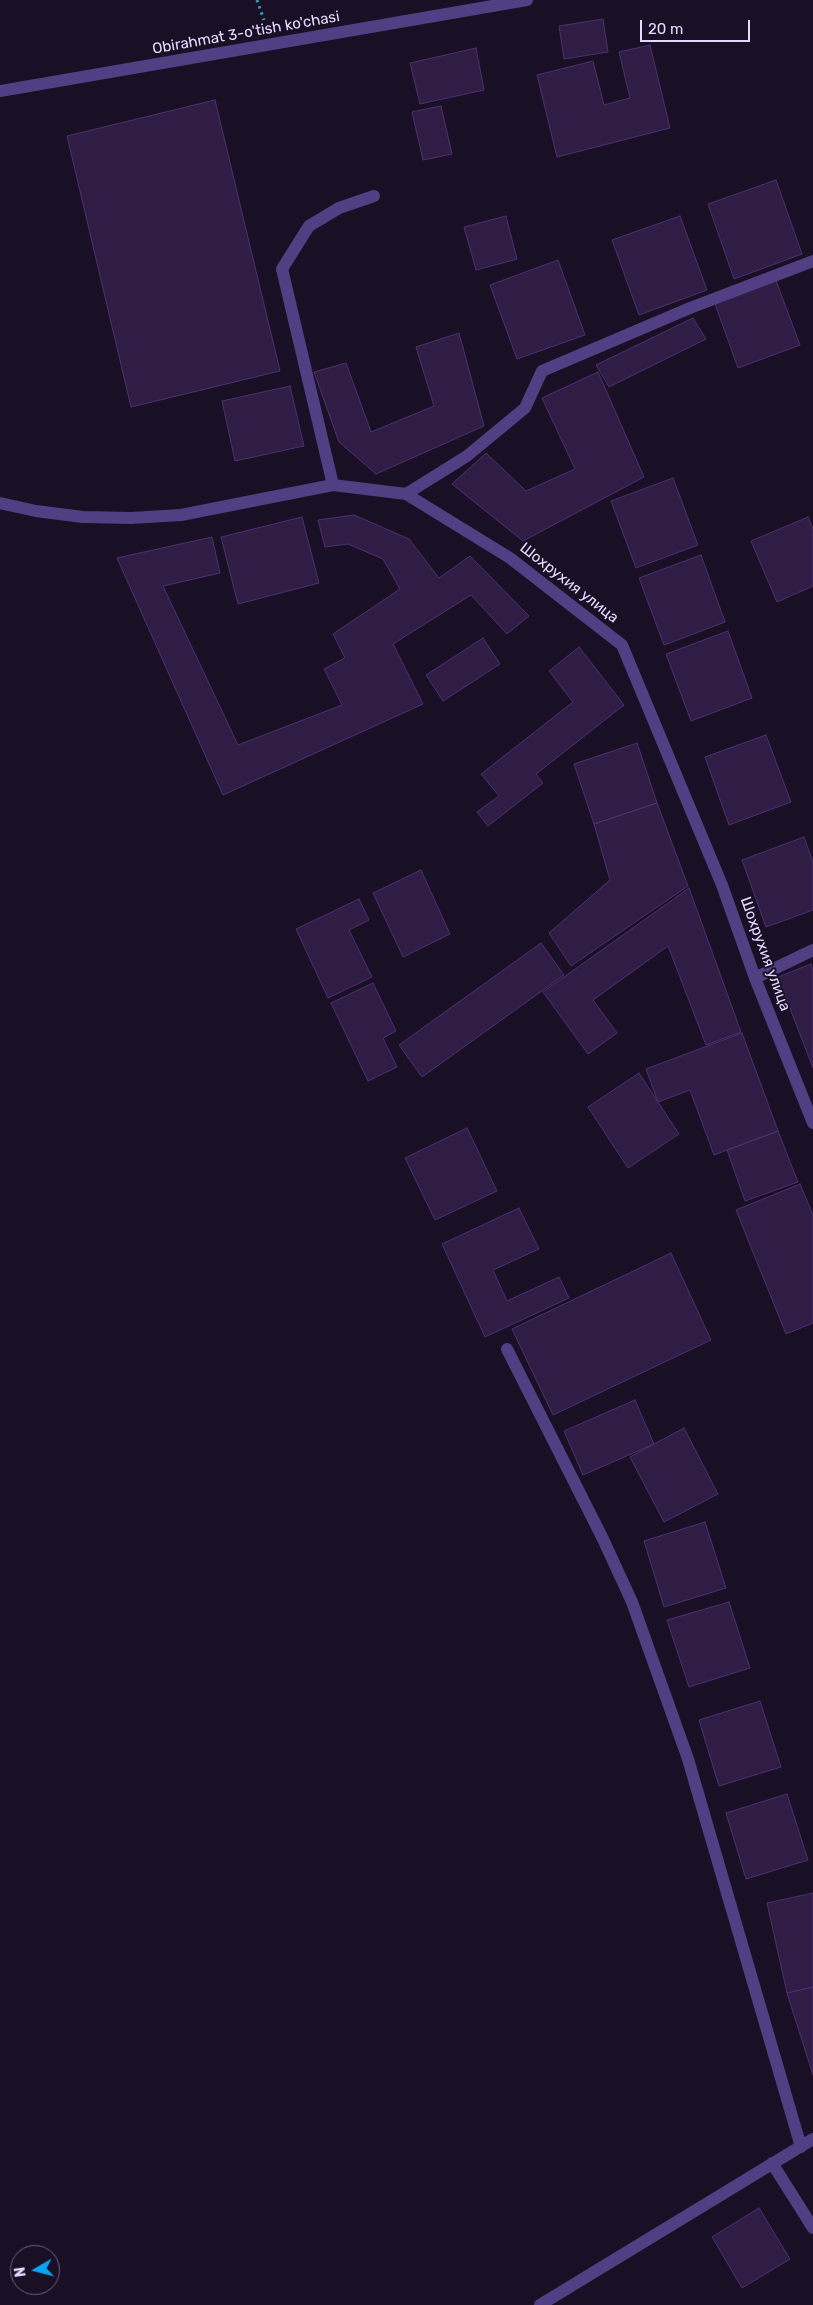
<!DOCTYPE html>
<html>
<head>
<meta charset="utf-8">
<style>
  body { margin:0 }
  #map { position:relative; width:813px; height:2305px; overflow:hidden; background:#191026; font-family:Rubik,sans-serif }
  canvas { display:block }
  .north { position:absolute; left:10px; top:2245px; width:50px; height:50px; box-sizing:border-box; background:#191026; border:1px solid #6b607c; border-radius:50%; rotate:262deg; font-size:14px; font-weight:700; line-height:20px; text-align:center; color:#e5d7fd }
  .north::after { content:''; display:block; margin:auto; width:18px; height:22px; background:#0ca2f4; clip-path:polygon(50% 0,100% 100%,50% 72%,0 100%) }
  .scale { position:absolute; left:640px; top:20px; width:110px; height:22px; box-sizing:border-box; border:2px solid #e5d7fd; border-top:0; padding-left:6px; font-size:15px; line-height:18px; white-space:nowrap; color:#e5d7fd; -webkit-text-stroke:4px #191026; paint-order:stroke }
</style>
</head>
<body>
<div id="map">
<canvas width="813" height="2305"></canvas>
<div class="north">N</div>
<div class="scale">20 m</div>
</div>
<script>
const c = document.querySelector('canvas').getContext('2d');
c.lineJoin = 'round';
function fillPath(path, color) { c.fillStyle = color; c.fill(path, 'evenodd'); }
const poly = rows => new Path2D(rows.map(r => 'M' + r).join(''));
function stroke(path, color, width, dash) { c.strokeStyle = color; c.lineWidth = width; c.lineCap = dash ? 'butt' : 'round'; c.setLineDash(dash || []); c.stroke(path); }
function label(font, color, halo, rows, align = 'center') {
  c.font = font + ' Rubik,sans-serif'; c.lineWidth = 4; c.setLineDash([]); c.textBaseline = 'middle'; c.strokeStyle = halo; c.fillStyle = color; for (const [text, x, y, turn = 0] of rows) {
    c.save(); c.translate(x, y); c.rotate((+turn || 0) * Math.PI / 180); c.textAlign = isNaN(turn) ? turn : align; if (halo) c.strokeText(text, 0, 0); c.fillText(text, 0, 0); c.restore();
  }
}
const building = poly([
  [603,19,608,52,564,59,559,26,603,19],
  [650,45,670,128,557,157,537,75,593,61,604,105,630,98,619,52,650,45],
  [476,48,484,90,420,104,410,63,476,48],
  [215,100,280,371,131,407,67,136,215,100],
  [441,106,452,154,423,160,412,112,441,106],
  [776,180,802,254,734,279,708,204,776,180],
  [506,216,517,259,476,270,464,227,506,216],
  [680,216,707,290,639,315,612,240,680,216],
  [558,260,585,335,517,359,490,285,558,260],
  [775,278,800,345,738,368,714,301,775,278],
  [693,318,706,339,609,387,596,365,693,318],
  [459,333,484,426,376,474,339,442,314,372,346,363,371,432,434,406,416,347,459,333],
  [598,372,644,477,523,541,452,484,486,453,526,491,575,469,542,398,598,372],
  [290,386,304,446,235,461,222,401,290,386],
  [673,478,698,545,636,568,611,501,673,478],
  [354,515,409,539,439,578,470,556,529,616,507,634,471,595,393,644,423,704,223,795,117,558,212,537,220,573,163,586,238,745,342,705,324,669,345,658,333,634,400,589,383,559,348,544,325,547,318,520,354,515],
  [302,517,319,583,238,604,221,537,302,517],
  [808,517,813,529,813,586,777,602,751,541,808,517],
  [701,555,725,622,664,645,639,578,701,555],
  [728,631,752,698,691,721,666,654,728,631],
  [483,638,500,664,443,701,426,675,483,638],
  [579,647,624,705,536,774,543,783,488,826,477,812,499,796,481,774,573,702,549,671,579,647],
  [766,735,791,802,729,825,705,757,766,735],
  [637,743,657,803,594,824,574,764,637,743],
  [657,803,688,886,571,966,549,933,610,880,594,824,657,803],
  [804,837,813,862,813,910,766,927,742,860,804,837],
  [421,870,450,934,403,957,373,893,421,870],
  [689,888,741,1032,706,1045,668,946,593,1000,617,1033,588,1054,543,992,689,888],
  [359,899,369,920,349,930,372,977,328,998,296,929,359,899],
  [541,943,564,975,422,1077,399,1045,541,943],
  [811,964,813,970,813,1068,778,977,811,964],
  [373,983,396,1031,383,1038,397,1067,368,1081,331,1003,373,983],
  [742,1033,778,1131,714,1155,690,1090,658,1102,646,1069,742,1033],
  [639,1073,679,1134,628,1168,588,1107,639,1073],
  [467,1128,497,1191,435,1220,405,1158,467,1128],
  [778,1131,798,1182,745,1201,727,1150,778,1131],
  [800,1184,813,1215,813,1323,786,1334,736,1210,800,1184],
  [519,1208,539,1249,493,1270,507,1301,559,1277,569,1298,485,1337,442,1244,519,1208],
  [671,1253,711,1340,553,1415,512,1329,671,1253],
  [635,1400,654,1444,583,1475,564,1431,635,1400],
  [684,1428,718,1494,664,1522,630,1457,684,1428],
  [705,1522,726,1588,664,1607,644,1541,705,1522],
  [729,1602,750,1668,689,1687,667,1620,729,1602],
  [760,1701,781,1767,719,1786,699,1720,760,1701],
  [787,1794,808,1860,746,1879,726,1813,787,1794],
  [813,1893,813,1987,787,1993,767,1903,813,1893],
  [813,1987,813,2075,787,1993,813,1987],
  [759,2208,790,2259,742,2288,712,2237,759,2208]
]);
const path = poly([
  [257,0,264,20]
]);
const service = poly([
  [333,485,282,269,309,226,339,208,374,196]
]);
const minor = poly([
  [0,91,527,0],
  [406,494,467,456,525,408,542,371,690,308,813,261],
  [0,503,36,511,83,517,131,518,181,515,333,485,406,494,510,558,622,645,722,885,755,978,813,1123],
  [755,978,813,950],
  [507,1349,603,1539,632,1602,688,1759,801,2147],
  [772,2163,813,2228],
  [540,2305,813,2139]
]);
const streetNames = [
  ["Obirahmat 3-o'tish ko'chasi",246,33,-10],
  ["Шохрухия улица",569,583,38],
  ["Шохрухия улица",765,954,70]
];
fillPath(building, '#301d46');
stroke(building, '#4d3070', 1);
stroke(path, '#359ab2', 3, [2.5, 4]);
stroke(service, '#523e82', 12);
stroke(minor, '#523e82', 12);
label('15px', '#e5d7fd', '#191026', streetNames);
</script>
</body>
</html>
